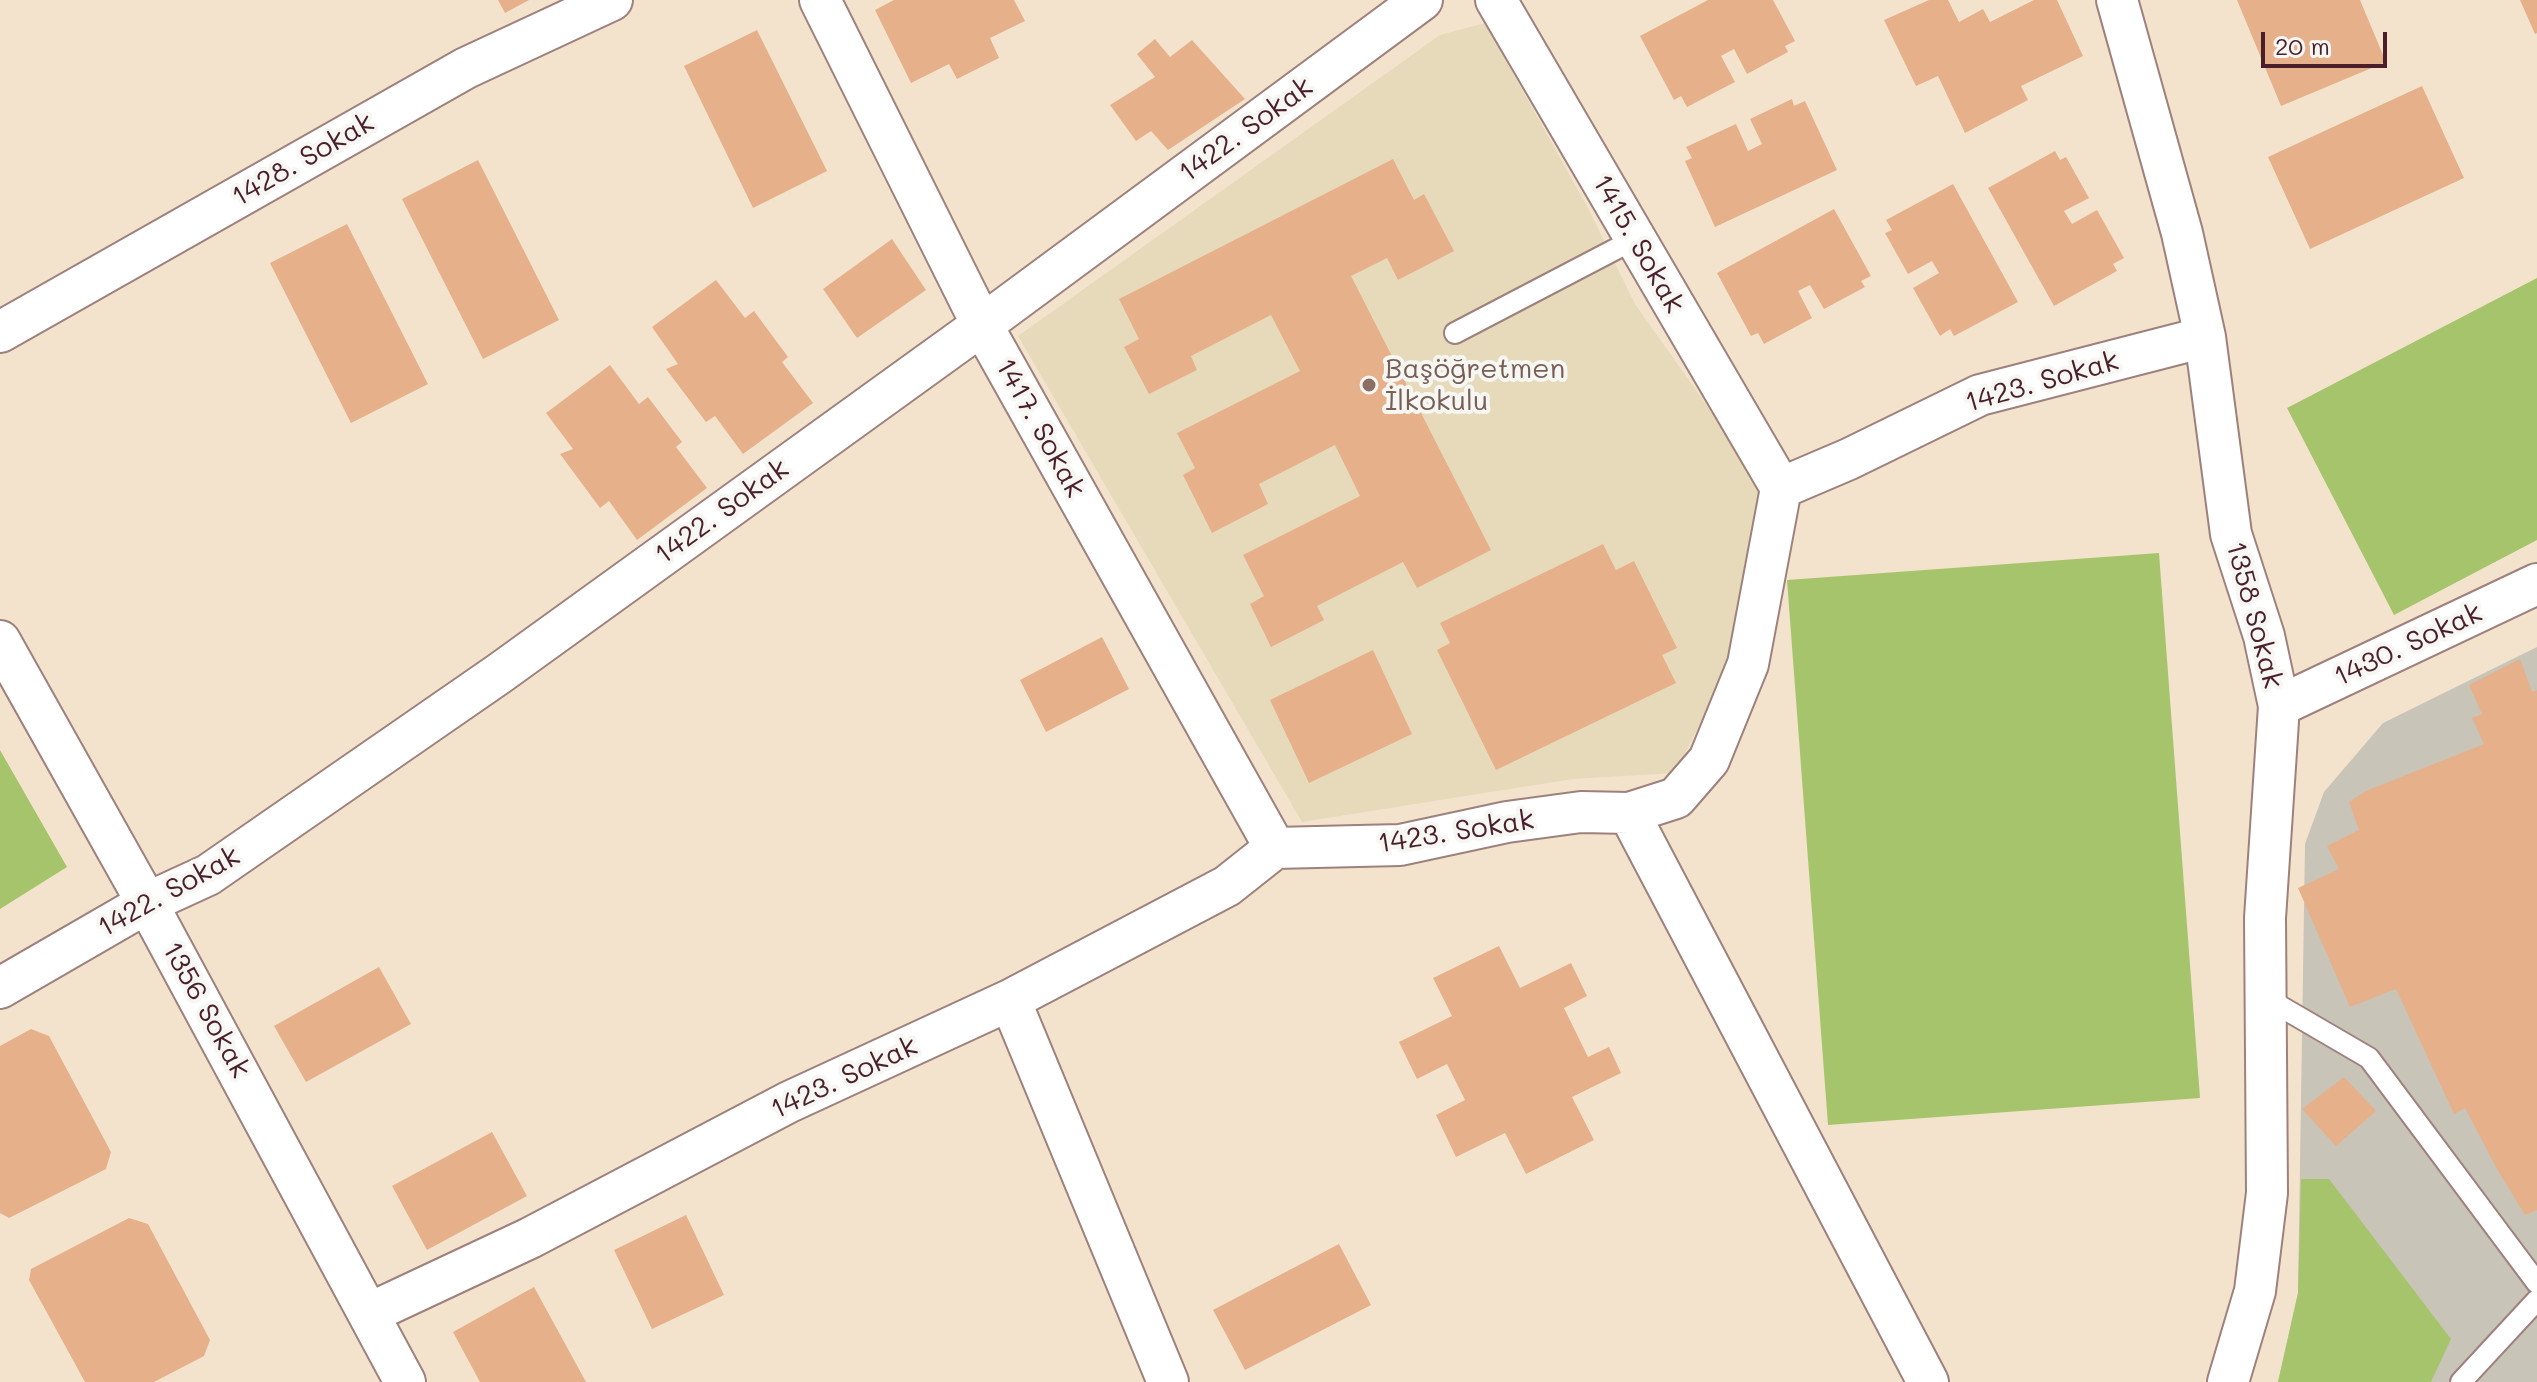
<!DOCTYPE html>
<html>
<head>
<meta charset="utf-8">
<style>
  body { margin:0 }
  #map { position:relative; width:2537px; height:1382px; overflow:hidden; background:#f3e3cd; font-family:Mali,sans-serif }
  canvas { display:block }
  .scale { position:absolute; left:2261px; top:32px; width:126px; height:36px; box-sizing:border-box; border:4px solid #4a1f2b; border-top:0; padding-left:10px; font-size:24px; line-height:28px; white-space:nowrap; color:#4a1f2b; -webkit-text-stroke:6px #f6f6f2; paint-order:stroke }
</style>
</head>
<body>
<div id="map">
<canvas width="2537" height="1382"></canvas>
<div class="scale">20 m</div>
</div>
<script>
const c = document.querySelector('canvas').getContext('2d');
c.lineJoin = 'round';
function fillPath(path, color) { c.fillStyle = color; c.fill(path, 'evenodd'); }
const poly = rows => new Path2D(rows.map(r => 'M' + r).join(''));
function stroke(path, color, width, dash) { c.strokeStyle = color; c.lineWidth = width; c.lineCap = dash ? 'butt' : 'round'; c.setLineDash(dash || []); c.stroke(path); }
function label(font, color, halo, rows, align = 'center') {
  c.font = font + ' Mali,sans-serif'; c.lineWidth = 8; c.setLineDash([]); c.textBaseline = 'middle'; c.strokeStyle = halo; c.fillStyle = color; for (const [text, x, y, turn = 0] of rows) {
    c.save(); c.translate(x, y); c.rotate((+turn || 0) * Math.PI / 180); c.textAlign = isNaN(turn) ? turn : align; if (halo) c.strokeText(text, 0, 0); c.fillText(text, 0, 0); c.restore();
  }
}
const built = poly([
  [1485,23,1588,208,1635,304,1727,434,1762,496,1732,661,1675,773,1573,779,1302,822,1018,336,1440,35]
]);
const industrial = poly([
  [2537,647,2537,1382,2278,1382,2298,1293,2305,844,2324,792,2383,723]
]);
const green = poly([
  [2537,278,2537,540,2394,615,2287,408],
  [2159,553,2200,1098,1828,1125,1787,580],
  [0,750,67,867,0,909],
  [2301,1179,2329,1179,2451,1339,2431,1382,2278,1382,2298,1293]
]);
const building = poly([
  [498,0,529,0,505,13],
  [894,0,1014,0,1025,21,990,38,999,58,957,79,949,64,911,83,875,10],
  [1708,0,1773,0,1795,41,1785,46,1788,52,1747,74,1734,49,1721,56,1735,82,1687,107,1681,96,1674,100,1640,36],
  [1929,0,1948,0,1959,22,1983,9,1990,22,2034,0,2057,0,2083,56,2021,86,2028,100,1965,133,1938,76,1916,86,1884,20],
  [2237,0,2360,0,2386,62,2281,106],
  [2520,0,2537,0,2537,33,2535,34],
  [757,30,827,171,753,208,684,66],
  [1155,39,1170,57,1192,40,1245,99,1168,150,1151,131,1136,141,1110,105,1155,77,1137,54],
  [2422,86,2464,178,2310,249,2268,157],
  [1792,99,1794,106,1805,101,1837,170,1715,227,1685,161,1692,158,1686,147,1736,124,1748,151,1762,144,1750,119],
  [2055,151,2060,160,2066,157,2089,198,2064,211,2072,224,2097,210,2124,258,2113,264,2117,271,2054,306,1988,188],
  [1393,159,1414,200,1424,194,1454,251,1398,280,1387,258,1351,276,1491,550,1417,588,1403,562,1317,606,1324,620,1271,647,1250,604,1264,596,1243,555,1360,496,1335,445,1259,484,1268,504,1212,533,1183,475,1195,468,1177,433,1300,371,1271,315,1191,356,1197,370,1149,394,1124,347,1139,339,1119,299],
  [478,160,559,320,483,359,402,199],
  [1953,184,2018,302,1954,336,1950,329,1940,336,1913,288,1939,273,1932,261,1908,274,1885,233,1892,230,1886,220],
  [1834,209,1871,276,1861,281,1865,287,1824,309,1810,285,1798,291,1812,318,1764,344,1758,333,1751,336,1717,273],
  [347,224,428,384,351,423,270,263],
  [892,239,926,290,857,338,823,289],
  [716,280,745,318,754,311,788,357,782,362,813,403,743,454,715,416,706,422,666,369,678,364,652,327],
  [610,365,639,404,648,397,682,442,676,447,707,488,637,540,609,501,600,508,560,454,573,449,546,413],
  [1603,544,1616,570,1634,561,1677,648,1662,655,1676,683,1496,770,1437,650,1450,643,1440,623],
  [1102,637,1129,689,1046,732,1020,680],
  [1373,650,1412,734,1309,783,1270,700],
  [2520,659,2532,692,2537,690,2537,1210,2525,1215,2497,1169,2465,1108,2454,1114,2396,989,2350,1007,2298,888,2339,869,2327,846,2359,830,2349,802,2366,791,2484,744,2472,718,2482,714,2469,685],
  [1499,946,1520,988,1571,963,1587,996,1564,1008,1588,1057,1609,1047,1621,1073,1572,1097,1594,1140,1526,1174,1505,1133,1456,1157,1436,1115,1465,1100,1447,1064,1417,1079,1399,1042,1452,1016,1433,978],
  [379,967,411,1024,306,1082,274,1026],
  [31,1029,49,1036,111,1152,106,1169,9,1218,0,1213,0,1046],
  [2344,1077,2376,1111,2336,1146,2302,1109],
  [492,1132,527,1196,427,1250,392,1186],
  [686,1215,724,1295,652,1329,614,1250],
  [129,1218,148,1224,210,1340,204,1356,154,1382,85,1382,29,1280,31,1269],
  [1339,1244,1371,1305,1245,1370,1213,1310],
  [534,1287,586,1382,480,1382,453,1332]
]);
const lane = poly([
  [1455,333,1635,239],
  [2266,998,2369,1058,2537,1283],
  [2461,1382,2537,1300]
]);
const street = poly([
  [820,0,982,325,1275,848],
  [1496,0,1781,488],
  [2117,0,2182,233,2205,337,2231,534,2264,636,2279,706,2265,918,2267,1193,2255,1291,2228,1382],
  [0,332,466,68,612,0],
  [0,641,147,903,405,1382],
  [2279,706,2537,584],
  [1629,813,1928,1382],
  [0,988,147,903,208,875,500,673,982,325,1422,0],
  [1010,1000,1168,1382],
  [370,1313,530,1238,789,1102,1010,1000,1227,886,1275,848,1400,845,1507,822,1581,812,1629,813,1676,798,1709,760,1748,664,1781,488,1849,459,1980,395,2205,337]
]);
const markers = [
  [1369,385,8,"#8d6e63"]
];
const streetNames = [
  ["1422. Sokak",1246,130,-36],
  ["1428. Sokak",303,160,-30],
  ["1415. Sokak",1638,244,60],
  ["1423. Sokak",2042,382,-16],
  ["1417. Sokak",1040,428,61],
  ["1422. Sokak",722,512,-36],
  ["1358 Sokak",2254,615,75],
  ["1430. Sokak",2408,645,-25],
  ["1423. Sokak",1456,832,-9],
  ["1422. Sokak",169,892,-29],
  ["1356 Sokak",206,1010,61],
  ["1423. Sokak",844,1078,-25]
];
const educationNames = [
  ["Başöğretmen",1385,369],
  ["İlkokulu",1385,401]
];
fillPath(built, '#e7daba');
fillPath(industrial, '#c8c4b8');
fillPath(green, '#a6c46c');
fillPath(building, '#e6b18a');
stroke(lane, '#9e817c', 24);
stroke(street, '#9e817c', 44);
stroke(lane, '#fff', 20);
stroke(street, '#fff', 40);
for (const [x, y, r, color] of markers) { const dot = new Path2D(); dot.arc(x, y, r, 0, 2 * Math.PI); c.fillStyle = color; c.fill(dot); stroke(dot, '#f6f6f2', 3); }
label('28px', '#4a1f2b', '#f6f6f2', streetNames);
label('28px', '#785e54', '#f6f6f2', educationNames, 'left');
</script>
</body>
</html>
